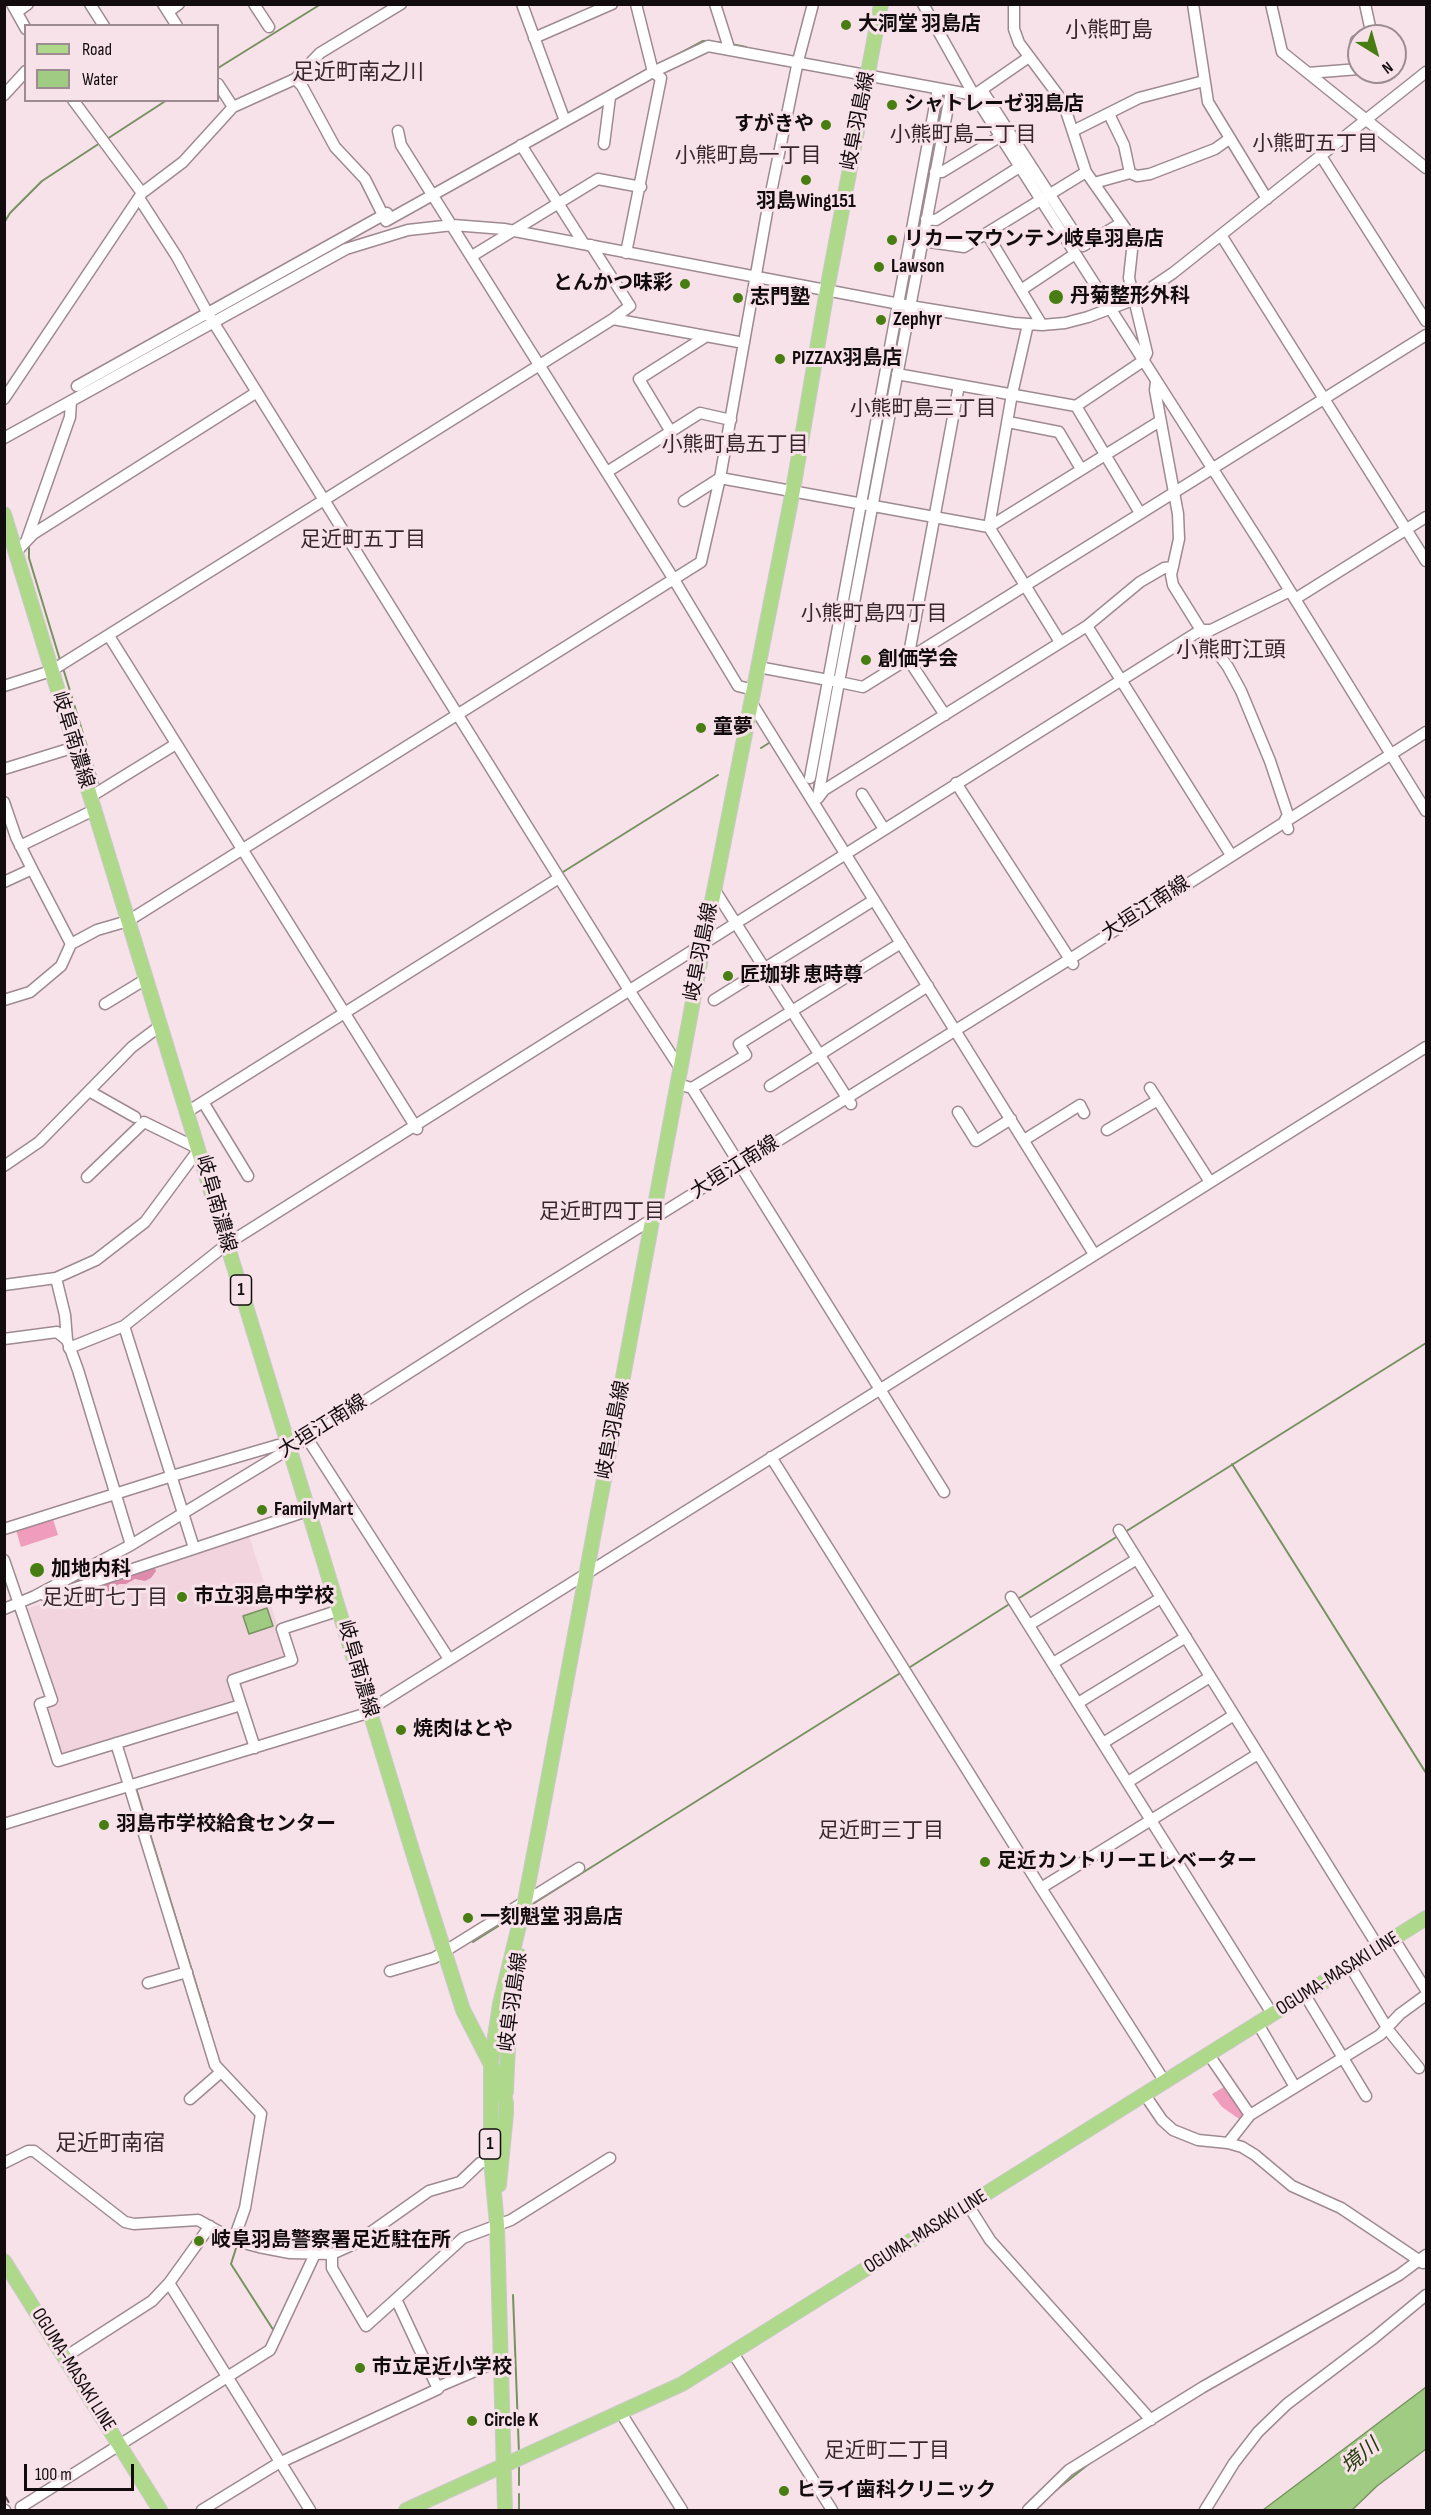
<!DOCTYPE html>
<html>
<head>
<meta charset="utf-8">
<style>
  body { margin:0 }
  #map { position:relative; width:1431px; height:2515px; overflow:hidden; background:#f8e2e9; font-family:"Sofia Sans Condensed",sans-serif }
  canvas { display:block }
  .frame { position:absolute; inset:0; border:6px solid #130c0f; pointer-events:none }
  .legend { position:absolute; left:24px; top:24px; width:195px; height:78px; box-sizing:border-box; background:#f8e2e9; border:2px solid #9c8c92; margin:0; padding:8px 10px; list-style:none; font-size:18px; color:#130c0f }
  .legend li { display:flex; align-items:center; gap:12px; height:30px }
  .legend b { width:30px; border:2px solid #9c8c92 }
  .north { position:absolute; left:1347px; top:24px; width:60px; height:60px; box-sizing:border-box; background:#f8e2e9; border:2px solid #9c8c92; border-radius:50%; rotate:143deg; font-size:16px; font-weight:700; line-height:24px; text-align:center; color:#130c0f }
  .north::after { content:''; display:block; margin:auto; width:21px; height:27px; background:#477d11; clip-path:polygon(50% 0,100% 100%,50% 72%,0 100%) }
  .scale { position:absolute; left:24px; top:2464px; width:110px; height:27px; box-sizing:border-box; border:3px solid #130c0f; border-top:0; padding-left:8px; font-size:18px; line-height:21px; white-space:nowrap; color:#130c0f; -webkit-text-stroke:4px #f8e2e9; paint-order:stroke }
</style>
</head>
<body>
<div id="map">
<canvas width="1431" height="2515"></canvas>
<div class="frame"></div>
<ul class="legend">
<li><b style="height:8px;background:#aed88a"></b>Road</li>
<li><b style="height:16px;background:#a0cb83"></b>Water</li>
</ul>
<div class="north">N</div>
<div class="scale">100 m</div>
</div>
<script>
const c = document.querySelector('canvas').getContext('2d');
c.lineJoin = 'round';
function fillPath(path, color) { c.fillStyle = color; c.fill(path, 'evenodd'); }
const poly = rows => new Path2D(rows.map(r => 'M' + r).join(''));
function stroke(path, color, width, dash) { c.strokeStyle = color; c.lineWidth = width; c.lineCap = dash ? 'butt' : 'round'; c.setLineDash(dash || []); c.stroke(path); }
function label(font, color, halo, rows, align = 'center') {
  c.font = font + ' "Sofia Sans Condensed","Noto Sans JP",sans-serif'; c.lineWidth = 6; c.setLineDash([]); c.textBaseline = 'middle'; c.strokeStyle = halo; c.fillStyle = color; for (const [text, x, y, turn = 0] of rows) {
    c.save(); c.translate(x, y); c.rotate((+turn || 0) * Math.PI / 180); c.textAlign = isNaN(turn) ? turn : align; if (halo) c.strokeText(text, 0, 0); c.fillText(text, 0, 0); c.restore();
  }
}
const built = poly([
  [249,1535,288,1659,228,1679,235,1703,60,1759,44,1708,56,1703,25,1609]
]);
const green = poly([
  [53,1519,58,1535,21,1547,16,1530],
  [1229,2084,1247,2113,1242,2121,1222,2107,1212,2094]
]);
const forest = poly([
  [154,1566,156,1571,151,1578,145,1581,135,1579,126,1584,119,1584,108,1593,90,1592,107,1581,119,1580,129,1575,139,1574,144,1568]
]);
const water = poly([
  [267,1608,273,1626,249,1634,243,1616,267,1608],
  [1426,2387,1426,2449,1377,2486,1352,2510,1263,2510,1426,2387]
]);
const stream = poly([
  [731,44,746,47],
  [673,57,703,41,723,43],
  [218,68,321,4],
  [107,139,167,100],
  [4,223,10,213,42,181,100,143],
  [904,303,942,108],
  [867,500,903,308],
  [29,544,29,558,60,660],
  [63,668,99,786],
  [835,677,866,509],
  [1414,746,1426,738],
  [761,748,769,743],
  [813,792,830,701],
  [563,872,718,775],
  [1232,1464,1426,1773],
  [1125,1532,1426,1343],
  [1016,1600,1118,1536],
  [907,1669,1011,1603],
  [136,1788,208,2023],
  [528,1907,902,1672],
  [473,1942,516,1915],
  [237,2245,231,2264,274,2331],
  [513,2295,519,2453],
  [519,2465,519,2485],
  [1055,2491,1090,2463],
  [519,2494,519,2510]
]);
const minor = poly([
  [12,4,26,29],
  [90,4,104,26],
  [163,4,177,26],
  [254,4,269,27],
  [522,4,565,121],
  [715,4,729,48],
  [923,4,974,95,1269,557,1426,811],
  [1193,4,1208,102,1267,199],
  [1271,4,1282,52,1426,168],
  [1365,4,1372,36],
  [17,12,28,4],
  [168,12,179,4],
  [534,38,612,4],
  [1359,40,1356,41,1359,57],
  [1308,73,1359,69],
  [295,79,302,86,335,147,365,179,386,221,653,72,708,46,974,95,1029,57],
  [218,84,233,107],
  [982,90,1083,246,1121,223],
  [951,91,839,682,863,687,1426,335],
  [4,95,26,71],
  [73,100,142,193],
  [1109,114,1124,145,1130,173],
  [398,131,401,145,673,578,738,686,754,690],
  [1073,131,1139,98,1204,81],
  [604,144,610,97],
  [521,145,584,244],
  [1321,156,1426,321],
  [935,172,942,172,1001,136],
  [1094,183,1130,173,1137,176,1150,174,1215,149,1229,139],
  [139,198,177,257,207,312,629,990,680,1068],
  [926,219,936,220,1021,166],
  [987,234,1042,325],
  [1221,235,1426,561],
  [922,241,964,247,1086,172],
  [626,253,661,78,653,72,636,4],
  [472,256,598,179,641,187],
  [1021,290,1075,254],
  [613,319,744,343],
  [1028,324,1012,394,989,527,1060,642],
  [897,374,1076,406,1143,361,1147,353,1129,278,1132,250,1128,232,1086,172,1065,108,1058,95,1019,43,1014,29,1014,4],
  [1156,382,1155,390,1178,514,1179,539,1171,575,1173,585,1201,630,1228,667,1241,691,1270,761,1288,815,1285,820,1288,829],
  [77,386,387,213],
  [4,399,142,193,183,162,233,107,295,79,320,53,401,4],
  [1076,406,1140,513],
  [1008,422,1059,432,1081,469],
  [671,432,639,379,705,337],
  [4,438,346,249,408,230,453,225,504,229,910,306,1014,323,1042,325,1065,323,1088,317,1133,300,1173,273,1426,72],
  [607,472,700,413,731,420],
  [684,501,720,478,989,527,1160,421],
  [27,539,70,417,71,401],
  [17,551,33,534,257,392],
  [1295,599,1426,517],
  [1087,626,1231,855],
  [109,636,417,1129],
  [758,667,839,682,818,797],
  [4,686,51,671,613,319,630,306,591,245],
  [751,702,1094,1254],
  [945,715,908,659,959,385],
  [4,769,75,747],
  [810,778,938,89],
  [956,783,1073,964],
  [862,794,884,829],
  [90,797,176,744],
  [818,798,824,790,1087,626,1140,582,1164,568,1173,567],
  [4,802,16,837,32,869],
  [20,846,94,810],
  [4,882,32,869,71,944],
  [714,889,851,1104],
  [4,1000,30,992,61,966,71,944,97,930,128,921,701,562,720,478,767,212,798,61,813,4],
  [714,1000,874,900],
  [105,1004,146,979],
  [677,1084,692,1088,944,1492],
  [770,1086,928,986],
  [692,1088,746,1055,739,1044,901,943],
  [1150,1088,1210,1182],
  [89,1091,135,1117],
  [203,1102,248,1176],
  [187,1112,559,878],
  [958,1112,976,1141,1011,1119],
  [1107,1130,1158,1100],
  [1024,1140,1080,1105,1084,1113],
  [4,1166,39,1142,132,1047,160,1026],
  [56,1278,65,1315,67,1340,78,1370,131,1545],
  [4,1285,56,1278,96,1260,145,1222,199,1149,144,1122,87,1177],
  [124,1326,194,1548],
  [4,1339,57,1332,67,1340],
  [69,1348,124,1326,227,1244,1201,630,1211,630,1290,591],
  [307,1438,449,1659],
  [771,1457,1041,1888,1165,2082],
  [4,1529,172,1476,278,1445,287,1450],
  [1119,1530,1379,1948],
  [4,1560,52,1700,40,1704,58,1761,241,1705],
  [44,1595,64,1592,310,1510],
  [1011,1597,1273,2015],
  [4,1609,35,1596,131,1545,307,1438,524,1299,1070,959,1426,732],
  [1029,1625,1137,1559],
  [1053,1663,1161,1598],
  [1078,1703,1186,1637],
  [116,1743,215,2065,261,2114,245,2208,234,2239],
  [1103,1743,1210,1677],
  [255,1748,233,1680,292,1660,282,1629,340,1610],
  [1128,1782,1234,1715],
  [4,1824,361,1715,1426,1047],
  [1041,1888,1258,1754],
  [1394,1939,1426,1990],
  [1350,1966,1389,2031,1419,2068],
  [390,1971,434,1958,579,1868],
  [148,1983,187,1972],
  [1305,1995,1366,2096],
  [1258,2024,1295,2087],
  [1209,2055,1250,2115],
  [1145,2095,1162,2120,1173,2130,1198,2140,1228,2143,1242,2147,1255,2155,1292,2186,1341,2208,1423,2263],
  [190,2099,221,2072],
  [1228,2143,1250,2115,1380,2035,1400,2014,1426,1995],
  [4,2163,28,2151,34,2151,125,2222,134,2224,198,2220,236,2241,259,2247,290,2253,332,2254,354,2244,429,2191,460,2182,480,2163,491,2160],
  [968,2205,990,2240,1151,2420],
  [332,2254,332,2268,366,2326,396,2299,438,2389],
  [169,2283,310,2510],
  [396,2299,463,2238,511,2220,610,2158],
  [733,2353,832,2510],
  [65,2357,152,2301,169,2283,210,2226],
  [621,2413,682,2510],
  [21,2507,270,2350,315,2254],
  [4,2510,5,2510],
  [202,2510,277,2464,438,2389,440,2386,501,2360],
  [1028,2510,1069,2470,1203,2387,1399,2275,1426,2255],
  [1205,2510,1234,2463,1258,2432,1287,2404,1374,2338,1426,2295]
]);
const major = poly([
  [4,514,413,1853,463,2010,502,2086,506,2103,506,2114,499,2185],
  [506,2092,509,2023,520,1956],
  [4,2261,160,2510],
  [406,2510,682,2384,1426,1918],
  [505,2510,497,2225,491,2160,491,2062,500,2004,525,1901,542,1812,704,942,793,490,827,290,881,4]
]);
const rail = poly([
  [4,2494,13,2510]
]);
const markers = [
  [846,25,6,"#477d11"],
  [892,105,6,"#477d11"],
  [826,125,6,"#477d11"],
  [806,180,6,"#477d11"],
  [892,240,6,"#477d11"],
  [879,267,6,"#477d11"],
  [685,284,6,"#477d11"],
  [1056,297,8,"#477d11"],
  [738,298,6,"#477d11"],
  [881,320,6,"#477d11"],
  [780,359,6,"#477d11"],
  [866,660,6,"#477d11"],
  [701,728,6,"#477d11"],
  [728,976,6,"#477d11"],
  [262,1510,6,"#477d11"],
  [37,1570,8,"#477d11"],
  [182,1597,6,"#477d11"],
  [401,1730,6,"#477d11"],
  [104,1825,6,"#477d11"],
  [985,1862,6,"#477d11"],
  [468,1918,6,"#477d11"],
  [199,2241,6,"#477d11"],
  [360,2368,6,"#477d11"],
  [472,2421,6,"#477d11"],
  [784,2491,6,"#477d11"]
];
const shields = [
  [241,1290,21],
  [490,2144,21]
];
const shieldNames = [
  ["1",241,1290],
  ["1",490,2144]
];
const poiNames = [
  ["大洞堂 羽島店",858,25],
  ["シャトレーゼ羽島店",904,105],
  ["すがきや",814,125,"right"],
  ["羽島Wing151",806,202,"center"],
  ["リカーマウンテン岐阜羽島店",904,240],
  ["Lawson",891,267],
  ["とんかつ味彩",673,284,"right"],
  ["丹菊整形外科",1070,297],
  ["志門塾",750,298],
  ["Zephyr",893,320],
  ["PIZZAX羽島店",792,359],
  ["創価学会",878,660],
  ["童夢",713,728],
  ["匠珈琲 恵時尊",740,976],
  ["FamilyMart",274,1510],
  ["加地内科",51,1570],
  ["市立羽島中学校",194,1597],
  ["焼肉はとや",413,1730],
  ["羽島市学校給食センター",116,1825],
  ["足近カントリーエレベーター",997,1862],
  ["一刻魁堂 羽島店",480,1918],
  ["岐阜羽島警察署足近駐在所",211,2241],
  ["市立足近小学校",372,2368],
  ["Circle K",484,2421],
  ["ヒライ歯科クリニック",796,2491]
];
const streetNames = [
  ["岐阜羽島線",859,121,-79],
  ["岐阜南濃線",72,740,73],
  ["大垣江南線",1146,909,-33],
  ["岐阜羽島線",702,952,-79],
  ["大垣江南線",735,1168,-32],
  ["岐阜南濃線",215,1204,74],
  ["大垣江南線",323,1427,-32],
  ["岐阜羽島線",614,1430,-79],
  ["岐阜南濃線",357,1669,74],
  ["OGUMA-MASAKI LINE",1338,1974,-32],
  ["岐阜羽島線",514,2002,-82],
  ["OGUMA-MASAKI LINE",926,2232,-32],
  ["OGUMA-MASAKI LINE",73,2370,58]
];
const neighbourhoodNames = [
  ["小熊町島二丁目",963,136],
  ["小熊町五丁目",1315,145],
  ["小熊町島一丁目",748,157],
  ["小熊町島三丁目",923,410],
  ["小熊町島五丁目",735,446],
  ["足近町五丁目",363,541],
  ["小熊町島四丁目",874,615],
  ["足近町四丁目",602,1213],
  ["足近町七丁目",105,1599],
  ["足近町三丁目",881,1832],
  ["足近町二丁目",887,2452]
];
const waterNames = [
  ["境川",1361,2457,-40]
];
const quarterNames = [
  ["小熊町島",1109,31],
  ["足近町南之川",358,73],
  ["小熊町江頭",1231,651],
  ["足近町南宿",110,2144]
];
fillPath(built, '#f2d4df');
fillPath(green, '#f09cbc');
fillPath(forest, '#de8bac');
fillPath(water, '#a0cb83');
stroke(water, '#769260', 1.5);
stroke(stream, '#769260', 2);
stroke(minor, '#9e8a91', 13);
stroke(major, '#cbcaca', 16);
stroke(minor, '#fff', 10);
stroke(major, '#aed88a', 14);
stroke(rail, '#63575b', 2, [10, 10]);
for (const [x, y, r, color] of markers) { const dot = new Path2D(); dot.arc(x, y, r, 0, 2 * Math.PI); c.fillStyle = color; c.fill(dot); stroke(dot, '#f8e2e9', 2); }
for (const [x, y, w] of shields) { const box = new Path2D(); box.roundRect(x - w / 2, y - 15, w, 30, 4.5); c.fillStyle = '#f8e2e9'; c.fill(box); stroke(box, '#130c0f', 1.5); }
label('bold 18px', '#130c0f', null, shieldNames);
label('bold 20px', '#130c0f', '#f8e2e9', poiNames, 'left');
label('20px', '#130c0f', '#f8e2e9', streetNames);
label('21px', '#37272d', '#f8e2e9', neighbourhoodNames);
label('italic 21px', '#223c09', '#f8e2e9', waterNames);
label('22px', '#37272d', '#f8e2e9', quarterNames);
</script>
</body>
</html>
